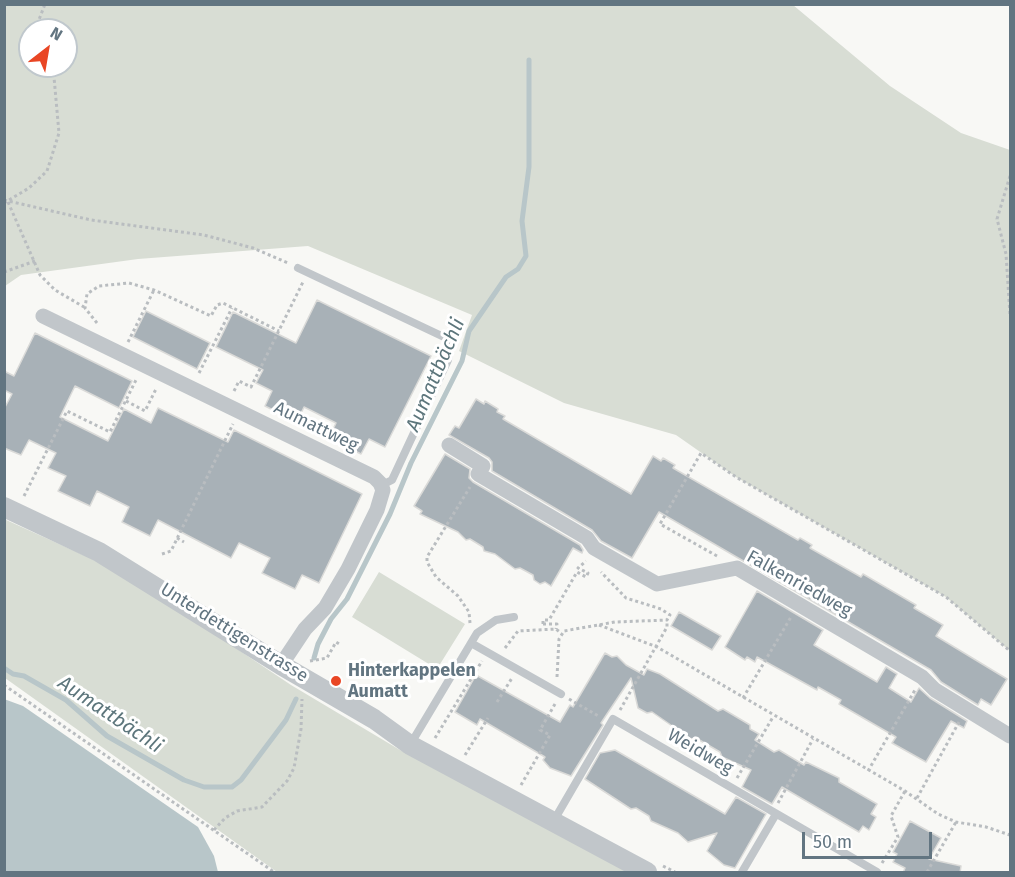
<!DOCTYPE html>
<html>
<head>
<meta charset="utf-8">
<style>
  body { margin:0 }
  #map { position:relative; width:1015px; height:877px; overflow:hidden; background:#f8f8f5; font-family:"Fira Sans",sans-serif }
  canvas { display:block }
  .frame { position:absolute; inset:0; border:6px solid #627581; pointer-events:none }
  .north { position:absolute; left:18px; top:18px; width:60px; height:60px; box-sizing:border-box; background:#fff; border:2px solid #c0c8cd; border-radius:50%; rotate:31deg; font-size:16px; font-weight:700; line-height:24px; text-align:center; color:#627581 }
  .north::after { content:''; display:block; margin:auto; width:21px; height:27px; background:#e94624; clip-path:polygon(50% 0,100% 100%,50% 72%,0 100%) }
  .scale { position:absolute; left:802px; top:832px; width:130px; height:27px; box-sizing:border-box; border:3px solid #627581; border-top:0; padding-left:8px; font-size:18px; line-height:21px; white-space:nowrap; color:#627581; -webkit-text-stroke:4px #fff; paint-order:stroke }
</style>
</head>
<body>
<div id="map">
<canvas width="1015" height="877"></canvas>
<div class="frame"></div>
<div class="north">N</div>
<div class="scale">50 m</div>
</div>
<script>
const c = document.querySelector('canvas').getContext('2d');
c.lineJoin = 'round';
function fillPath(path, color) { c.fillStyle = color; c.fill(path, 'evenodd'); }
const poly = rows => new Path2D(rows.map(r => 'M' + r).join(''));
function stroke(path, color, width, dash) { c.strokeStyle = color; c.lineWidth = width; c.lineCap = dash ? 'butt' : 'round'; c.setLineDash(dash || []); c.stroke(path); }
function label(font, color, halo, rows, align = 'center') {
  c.font = font + ' "Fira Sans",sans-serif'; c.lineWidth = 6; c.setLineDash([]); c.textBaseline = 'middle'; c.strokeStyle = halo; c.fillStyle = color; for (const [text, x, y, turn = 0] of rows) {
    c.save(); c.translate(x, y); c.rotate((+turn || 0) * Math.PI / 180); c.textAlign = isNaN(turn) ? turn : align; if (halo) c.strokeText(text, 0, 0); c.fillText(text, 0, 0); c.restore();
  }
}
const green = poly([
  [5,4,793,5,890,86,961,133,1010,150,1010,651,946,597,736,477,676,435,564,403,459,351,472,315,308,246,138,259,21,275,5,286],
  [30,30,66,30,66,66,30,66],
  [4,519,90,558,155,594,291,685,400,750,631,872,277,872,5,678],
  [379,572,465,624,437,669,352,617]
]);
const water = poly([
  [4,699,23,706,198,827,214,856,218,872,5,872]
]);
const stream = poly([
  [314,658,318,644,331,619,347,599,390,514,411,463,462,361,469,331,506,277,518,269,526,256,522,221,529,167,529,60],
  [4,668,13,674,24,676,66,700,107,736,184,780,204,787,232,787,241,780,286,720,296,699]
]);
const building = poly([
  [317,300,431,356,385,447,369,439,361,454,329,438,336,423,304,407,297,422,265,406,272,391,256,383,263,370,216,347,233,312,296,343,317,300],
  [146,311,210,343,197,369,133,337,146,311],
  [35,333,132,381,119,408,75,386,60,417,108,441,124,409,151,423,158,408,228,442,234,430,362,494,319,583,302,575,295,589,262,573,270,558,239,543,231,558,158,520,150,536,122,522,129,507,97,491,90,506,58,491,66,476,48,468,56,453,29,440,21,455,4,448,4,409,12,394,4,390,4,371,14,376,35,333],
  [476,399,484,404,485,401,498,409,497,412,505,416,503,419,631,494,653,456,661,461,663,458,675,465,673,468,798,540,800,538,812,545,810,548,861,577,863,574,916,605,914,608,943,625,936,636,1007,679,991,705,981,699,978,705,941,682,931,670,659,512,632,558,601,541,592,530,492,471,492,462,489,458,449,435,455,426,459,428,476,399],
  [445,454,470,469,469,478,473,482,580,545,583,550,582,553,573,548,551,586,545,582,540,584,534,580,533,575,520,568,515,569,495,554,484,551,483,547,470,539,466,540,458,532,420,514,422,511,414,506,445,454],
  [757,591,823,630,814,645,877,682,886,667,897,674,889,688,911,702,919,688,930,698,967,721,964,728,951,721,926,762,892,743,896,737,839,704,841,700,818,687,817,690,757,657,755,662,747,657,745,660,725,647,757,591],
  [679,612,721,636,712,650,671,626,679,612],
  [605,653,612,657,617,656,626,665,644,675,647,669,660,674,718,711,723,709,750,725,750,729,759,734,755,740,774,752,779,750,804,765,806,762,839,778,839,782,877,804,871,814,876,817,869,830,863,826,859,832,782,787,772,804,742,787,751,770,722,757,720,752,696,738,691,739,652,712,647,713,638,708,631,678,601,723,603,725,571,776,550,768,543,760,545,757,480,719,477,725,455,712,476,675,560,722,570,705,573,707,605,653],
  [615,750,725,814,736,797,766,814,735,868,724,865,707,851,717,833,688,842,678,833,651,821,649,816,636,808,631,809,585,779,600,753,615,750],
  [910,821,941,838,929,859,961,866,960,873,903,873,905,868,893,862,897,854,893,852,910,821]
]);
const path = poly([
  [39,30,37,25,45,4],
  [1010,176,997,219,1006,254,1010,315],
  [4,200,91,220,204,235,253,248,288,263],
  [8,202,40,275,55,290,84,307],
  [4,203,29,188,47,171,59,133,53,66],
  [4,272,35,261],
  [97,323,85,308,87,294,99,286,129,283,154,290,211,316,217,305,223,303,279,331],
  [128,342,154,290],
  [199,373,232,308],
  [234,391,239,381,251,387,303,282],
  [126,401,145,411,156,389],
  [24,496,67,411,110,432,137,378],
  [177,538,184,542],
  [162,554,171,551,233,424],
  [717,556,660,524,701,453,736,477,946,597,1010,651],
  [470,623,469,612,458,596,436,577,427,562,427,557,470,487],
  [543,624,543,620,549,620,577,572,586,577,588,573,578,568,586,561],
  [543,624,557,624,556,629],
  [599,625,657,647,905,791,938,814,956,822,986,827,1010,835],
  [505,648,518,631,556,629,561,633],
  [310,661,327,658,336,642,341,645],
  [557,677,559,639,564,631,615,622,667,620,670,615,661,609,626,598,601,572],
  [4,685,274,872],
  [743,698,791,617],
  [569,699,600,717],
  [497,702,512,678],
  [620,710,667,627,667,620],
  [435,738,482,661],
  [465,755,488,718],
  [868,771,915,690],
  [737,778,773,717],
  [521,785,550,735,540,730,555,704],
  [917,798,959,722],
  [778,803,813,739],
  [214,830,225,818,237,811,262,807,287,781,294,768,301,729,302,699],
  [882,863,898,837,891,816,905,791],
  [663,866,675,872],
  [927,872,956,822]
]);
const service = poly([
  [298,268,446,338,450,346,448,360,392,480,382,485],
  [471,643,561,694],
  [410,745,477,633,496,620,514,617],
  [553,822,613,719,877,872],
  [742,872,776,814]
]);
const minor = poly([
  [43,316,374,477,380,483,383,490,377,510,348,569,325,608,305,629,281,665],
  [449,445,483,466,478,474,587,538,594,548,657,584,737,568,922,677,935,690,1010,736]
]);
const tertiary = poly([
  [4,507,99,552,281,665,374,719,410,745,647,872]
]);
const markers = [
  [336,681,6,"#e94624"]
];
const streetNames = [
  ["Aumattweg",316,427,26],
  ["Falkenriedweg",799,584,29],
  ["Unterdettigenstrasse",234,633,32],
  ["Weidweg",700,752,30]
];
const poiNames = [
  ["Hinterkappelen",348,671],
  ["Aumatt",348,692]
];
const waterNames = [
  ["Aumattbächli",436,375,-67],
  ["Aumattbächli",110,715,34]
];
fillPath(green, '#d8ddd4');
fillPath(water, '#b8c6c9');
stroke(stream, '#b8c6c9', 5);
fillPath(building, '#a8b1b7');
stroke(building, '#dadad8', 1.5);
stroke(path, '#b9bdc0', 3, [3, 3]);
stroke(service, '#c1c6ca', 8);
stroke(minor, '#c1c6ca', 15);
stroke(tertiary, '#c1c6ca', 20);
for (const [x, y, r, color] of markers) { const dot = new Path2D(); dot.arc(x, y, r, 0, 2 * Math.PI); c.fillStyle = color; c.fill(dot); stroke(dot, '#fff', 2); }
label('18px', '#627581', '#fff', streetNames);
label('bold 18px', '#627581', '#fff', poiNames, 'left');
label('italic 20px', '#5d767c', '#fff', waterNames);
</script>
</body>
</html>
